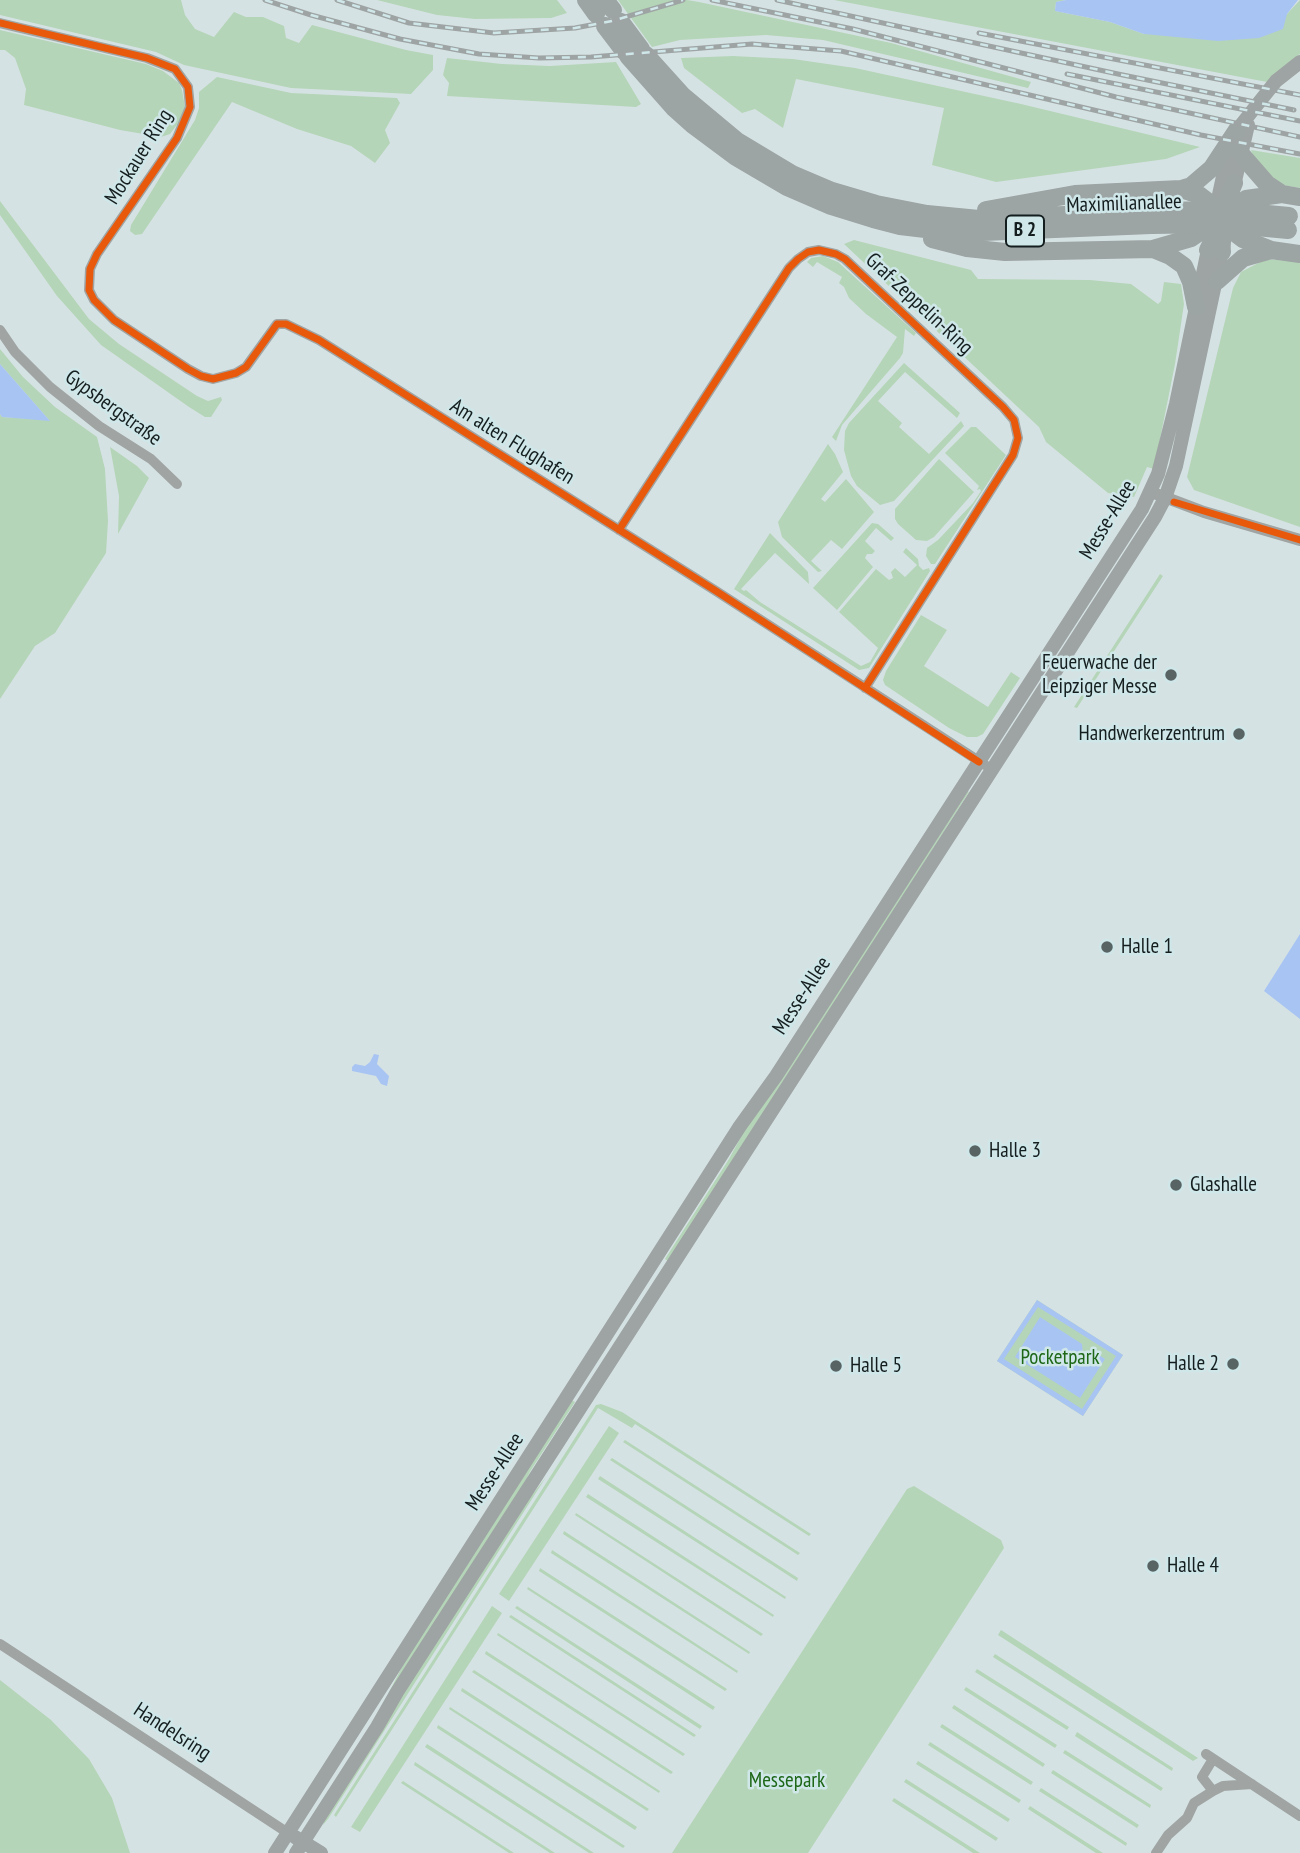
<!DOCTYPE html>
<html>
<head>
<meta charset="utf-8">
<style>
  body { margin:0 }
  canvas { display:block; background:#d5e2e3 }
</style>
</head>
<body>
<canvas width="1300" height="1853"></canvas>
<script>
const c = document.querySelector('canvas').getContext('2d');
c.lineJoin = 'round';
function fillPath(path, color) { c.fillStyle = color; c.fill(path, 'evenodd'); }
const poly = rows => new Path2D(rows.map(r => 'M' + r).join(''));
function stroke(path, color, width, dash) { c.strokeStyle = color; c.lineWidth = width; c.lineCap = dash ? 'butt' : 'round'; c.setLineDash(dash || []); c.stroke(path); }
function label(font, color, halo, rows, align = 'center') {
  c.font = font + ' "PT Sans Narrow",sans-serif'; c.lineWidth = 5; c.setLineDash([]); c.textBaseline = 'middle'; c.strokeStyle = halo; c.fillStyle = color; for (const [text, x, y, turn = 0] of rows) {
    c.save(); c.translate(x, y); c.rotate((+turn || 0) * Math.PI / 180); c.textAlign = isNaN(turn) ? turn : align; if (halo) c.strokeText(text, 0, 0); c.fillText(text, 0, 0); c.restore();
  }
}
const green = poly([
  [0,0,181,0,185,15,195,29,214,37,234,12,246,17,263,17,284,26,286,38,299,43,312,25,406,50,433,55,433,70,411,94,291,88,184,65,156,52,0,15],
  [377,0,557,0,567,13,551,18,475,19,437,15],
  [618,0,687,0,699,2,891,43,1031,82,1028,88,823,40,766,35,680,40,652,47],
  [834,0,1066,0,1056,2,1055,11,1110,22,1144,34,1287,14,1300,0,1300,54,1267,82],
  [0,30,146,64,163,71,179,83,182,90,185,107,182,118,170,134,161,137,120,130,24,105,26,89,15,58,5,50,0,50],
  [733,56,793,59,855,68,1021,104,1200,147,1166,159,996,182,932,165,944,108,796,79,783,128,755,109,742,113,684,68,681,58],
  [447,58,502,64,550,66,616,62,641,104,636,107,447,96,449,83,443,75],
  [217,77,291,93,397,98,400,103,385,130,390,143,375,163,351,146,297,129,232,102,142,234,135,235,130,231,131,225,195,120,199,108,199,92],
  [1251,150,1300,158,1300,188,1277,184,1258,169],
  [0,201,89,319,119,344,197,396,208,401,221,397,222,400,211,417,205,417,189,407,101,345,57,296,0,215],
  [854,240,971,270,978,279,1090,280,1131,284,1158,304,1161,301,1164,282,1181,284,1184,304,1175,364,1154,469,1147,467,1134,497,1108,493,1046,442,1039,427,844,244],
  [823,256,838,262,916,333,914,336,905,329,903,353,900,358,842,425,836,441,832,437,897,337,866,314,849,298,844,287,839,283,842,277,817,262,813,267,807,262,811,258],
  [1266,259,1300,262,1300,527,1194,490,1187,477,1233,288,1241,272],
  [0,349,23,377,55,407,97,437,105,469,108,521,106,553,55,633,35,646,0,699,0,414,2,417,49,420,0,364],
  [904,363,960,413,957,418,905,372,878,401,902,423,899,427,929,454,961,421,964,426,894,501,880,505,857,486,851,476,844,450,845,431,849,423],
  [971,427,976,427,1006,455,935,564,931,564,926,556,927,548,938,540,973,503,981,491,980,489,977,490,979,486,945,453],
  [828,444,835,454,843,472,821,499,825,502,846,479,874,512,842,549,831,540,811,561,822,571,818,572,782,537,778,522],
  [110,447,137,466,149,478,118,534,119,496],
  [939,459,974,492,934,537,927,541,916,540,898,524,895,519,895,509],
  [872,523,878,524,894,538,891,541,876,528,865,541,875,551,872,554,867,554,865,558,873,567,837,610,813,588],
  [770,533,808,572,809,584,775,553,741,589,744,591,746,590,760,602,861,666,870,662,878,648,839,612,876,569,889,580,893,578,891,572,895,568,905,577,917,565,903,552,906,548,918,559,919,566,923,570,929,568,930,571,869,668,859,670,734,589],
  [1160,574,1163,576,1077,708,1074,707],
  [921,615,947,630,924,666,988,707,1011,672,1020,678,983,734,977,737,967,737,949,728,885,685,883,680,886,671],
  [966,790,969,792,670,1262,665,1259,729,1159,749,1122],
  [1037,1300,1123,1355,1083,1416,997,1361],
  [570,1399,575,1402,531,1470,513,1505,375,1720,407,1657],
  [601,1404,622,1412,811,1534,809,1536,635,1424,632,1428,598,1408,336,1817,334,1815,596,1405],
  [609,1426,619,1433,509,1601,499,1594],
  [625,1440,800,1553,798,1555,623,1442],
  [612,1458,798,1578,797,1581,610,1460],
  [600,1476,786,1597,785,1599,598,1479],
  [546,1477,328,1819,323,1825,326,1815,518,1513],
  [914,1486,1001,1540,1004,1548,808,1853,672,1853,907,1489],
  [588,1494,774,1615,773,1617,586,1497],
  [576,1513,763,1634,761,1636,575,1515],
  [564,1531,750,1652,749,1654,563,1534],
  [552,1550,738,1671,737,1673,551,1553],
  [540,1568,727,1689,725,1691,539,1571],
  [528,1587,715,1707,713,1710,527,1589],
  [492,1606,502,1613,360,1832,351,1827],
  [517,1606,702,1726,700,1729,515,1608],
  [511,1615,696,1735,694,1737,509,1617],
  [1001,1630,1198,1758,1193,1761,998,1635],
  [498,1633,685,1754,683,1756,497,1635],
  [486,1651,673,1772,671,1774,485,1654],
  [995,1654,1173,1768,1172,1771,993,1657],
  [977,1669,1069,1727,1067,1730,975,1672],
  [474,1670,660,1791,659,1793,472,1672],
  [0,1680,51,1720,89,1759,112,1798,130,1853,0,1853],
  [966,1687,1057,1745,1055,1748,964,1690],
  [462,1688,649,1809,647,1811,461,1691],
  [954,1705,1045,1764,1043,1767,952,1708],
  [450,1707,637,1827,635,1830,449,1709],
  [942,1724,1033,1782,1031,1785,940,1727],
  [438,1725,625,1846,623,1848,437,1728],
  [1077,1732,1163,1788,1161,1791,1075,1736],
  [930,1742,1021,1800,1019,1803,928,1745],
  [427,1744,594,1853,589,1853,425,1747],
  [1065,1750,1151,1805,1150,1808,1063,1753],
  [918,1761,1010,1819,1008,1822,916,1764],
  [415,1762,555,1853,550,1853,414,1765],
  [1053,1770,1139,1825,1137,1828,1051,1773],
  [906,1779,998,1838,996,1841,904,1782],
  [403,1781,514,1853,509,1853,401,1783],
  [1041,1788,1127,1843,1126,1846,1039,1791],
  [894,1798,980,1853,973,1853,892,1801],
  [1030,1806,1103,1853,1096,1853,1028,1809]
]);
const water = poly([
  [1066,0,1298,0,1287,14,1283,29,1259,38,1218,41,1144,34,1110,22,1055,11,1056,2],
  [0,364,50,421,2,417,0,414],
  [1300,934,1300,1019,1264,991],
  [374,1054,379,1055,377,1064,389,1076,387,1086,381,1084,376,1076,352,1071,352,1067,355,1064,365,1066,370,1062],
  [1037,1300,1123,1355,1083,1416,997,1361],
  [1038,1307,1116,1356,1082,1409,1004,1359],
  [1040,1317,1082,1344,1084,1366,1089,1364,1091,1350,1105,1359,1080,1398,1015,1357]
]);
const minor = poly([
  [0,23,147,58,175,69,188,87,190,107,177,138,97,254,90,269,89,290,94,300,114,320,188,369,201,376,213,379,236,373,246,367,277,324,286,324,319,340,716,591,985,765],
  [0,330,15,352,50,387,99,426,151,459,177,484],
  [619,530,789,268,798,259,808,252,819,250,836,254,845,259,1003,407,1014,420,1018,438,1013,455,865,688],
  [0,1644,288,1833],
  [1206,1754,1300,1816],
  [1213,1759,1202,1777,1213,1791,1223,1786,1252,1784],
  [1156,1853,1168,1835,1187,1818,1194,1803,1213,1791]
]);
const tertiary = poly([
  [1151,492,1204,512,1300,540]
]);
const secondary = poly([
  [1232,194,1248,125],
  [1215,213,1227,158,1237,130,1276,81,1300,62],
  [295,1837,321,1853],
  [275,1853,740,1126,776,1076,1142,509,1158,474,1176,404,1210,240],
  [296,1853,377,1727,397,1692,1155,517,1165,498,1176,466,1224,242]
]);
const trunk = poly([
  [586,0,596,14],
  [605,0,613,10],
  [621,22,641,49],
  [605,26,624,51],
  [646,55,683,96,737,141,792,174,832,191,876,204,927,214,979,219,1150,211],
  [628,56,674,108,693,125,736,157,787,187,831,206,873,219,900,226,959,233,1151,225],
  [1240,153,1267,184,1282,194],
  [1181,189,1199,195,1216,208,1220,224,1222,252],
  [986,210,1075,194,1181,189,1191,186,1212,168,1237,130],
  [1224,216,1227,227,1243,239,1271,250,1300,254],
  [932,239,967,248,1005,252,1153,249,1191,238,1213,223,1223,209,1234,183],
  [1153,249,1170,256,1184,266,1191,282,1196,307],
  [1208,250,1224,218,1246,199,1282,194,1300,197],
  [1217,281,1243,258,1271,250]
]);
const rail = poly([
  [265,0,311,15,400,39,479,54,539,58,591,57,752,44,841,51,1201,135,1300,154],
  [337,0,409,23,494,33,575,28,612,21,683,0],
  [712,0,853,29,1116,97,1300,137],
  [777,0,1118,74,1294,110],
  [979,33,1300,95],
  [1067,74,1300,121]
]);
const trunkBridge = poly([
  [1150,211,1225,210,1289,216],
  [1151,225,1224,224,1288,230]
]);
const cycleway = poly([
  [0,23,147,58,175,69,188,87,190,107,177,138,97,254,90,269,89,290,94,300,114,320,188,369,201,376,213,379,236,373,246,367,277,324,286,324,319,340,716,591,979,762],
  [1174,502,1300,540],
  [619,530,789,268,798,259,808,252,819,250,836,254,845,259,1003,407,1014,420,1018,438,1013,455,865,688]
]);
const markers = [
  [1171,675,7,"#586364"],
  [1239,734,7,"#586364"],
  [1107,947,7,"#586364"],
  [975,1151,7,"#586364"],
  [1176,1185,7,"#586364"],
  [1233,1364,7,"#586364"],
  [836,1366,7,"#586364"],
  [1153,1566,7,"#586364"]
];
const shields = [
  [1025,231,38]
];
const shieldNames = [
  ["B 2",1025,231]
];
const streetNames = [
  ["Mockauer Ring",139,157,-58],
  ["Maximilianallee",1124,204,-2],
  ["Graf-Zeppelin-Ring",919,304,43],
  ["Gypsbergstraße",113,408,36],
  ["Am alten Flughafen",512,442,32],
  ["Messe-Allee",1108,520,-59],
  ["Messe-Allee",802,996,-57],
  ["Messe-Allee",495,1472,-57],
  ["Handelsring",172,1732,33]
];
const poiNames = [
  ["Feuerwache der",1157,663,"right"],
  ["Leipziger Messe",1157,687,"right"],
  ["Handwerkerzentrum",1225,734,"right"],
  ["Halle 1",1121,947],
  ["Halle 3",989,1151],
  ["Glashalle",1190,1185],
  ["Halle 2",1219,1364,"right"],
  ["Halle 5",850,1366],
  ["Halle 4",1167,1566]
];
const parkNames = [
  ["Pocketpark",1060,1358],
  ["Messepark",787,1781]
];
fillPath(green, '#b5d5b8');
fillPath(water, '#a8c4f3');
stroke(minor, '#a0a5a4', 10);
stroke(tertiary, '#a0a5a4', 12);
stroke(secondary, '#9ea4a3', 14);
stroke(trunk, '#9da4a4', 18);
stroke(rail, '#9ea4a4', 5);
stroke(rail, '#cfe7e9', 2.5, [8]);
stroke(trunkBridge, '#9da4a4', 18);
stroke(cycleway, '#e8590c', 7);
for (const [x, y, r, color] of markers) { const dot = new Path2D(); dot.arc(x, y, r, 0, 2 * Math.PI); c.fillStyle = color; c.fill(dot); stroke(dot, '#cfe7e9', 2.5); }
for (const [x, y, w] of shields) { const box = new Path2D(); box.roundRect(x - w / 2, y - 15.5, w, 31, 5); c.fillStyle = '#cfe7e9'; c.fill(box); stroke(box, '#151e1f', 2); }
label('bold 19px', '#151e1f', null, shieldNames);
label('21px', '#151e1f', '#cfe7e9', streetNames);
label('21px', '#151e1f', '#cfe7e9', poiNames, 'left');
label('21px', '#1d6717', '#cfe7e9', parkNames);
</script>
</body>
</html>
